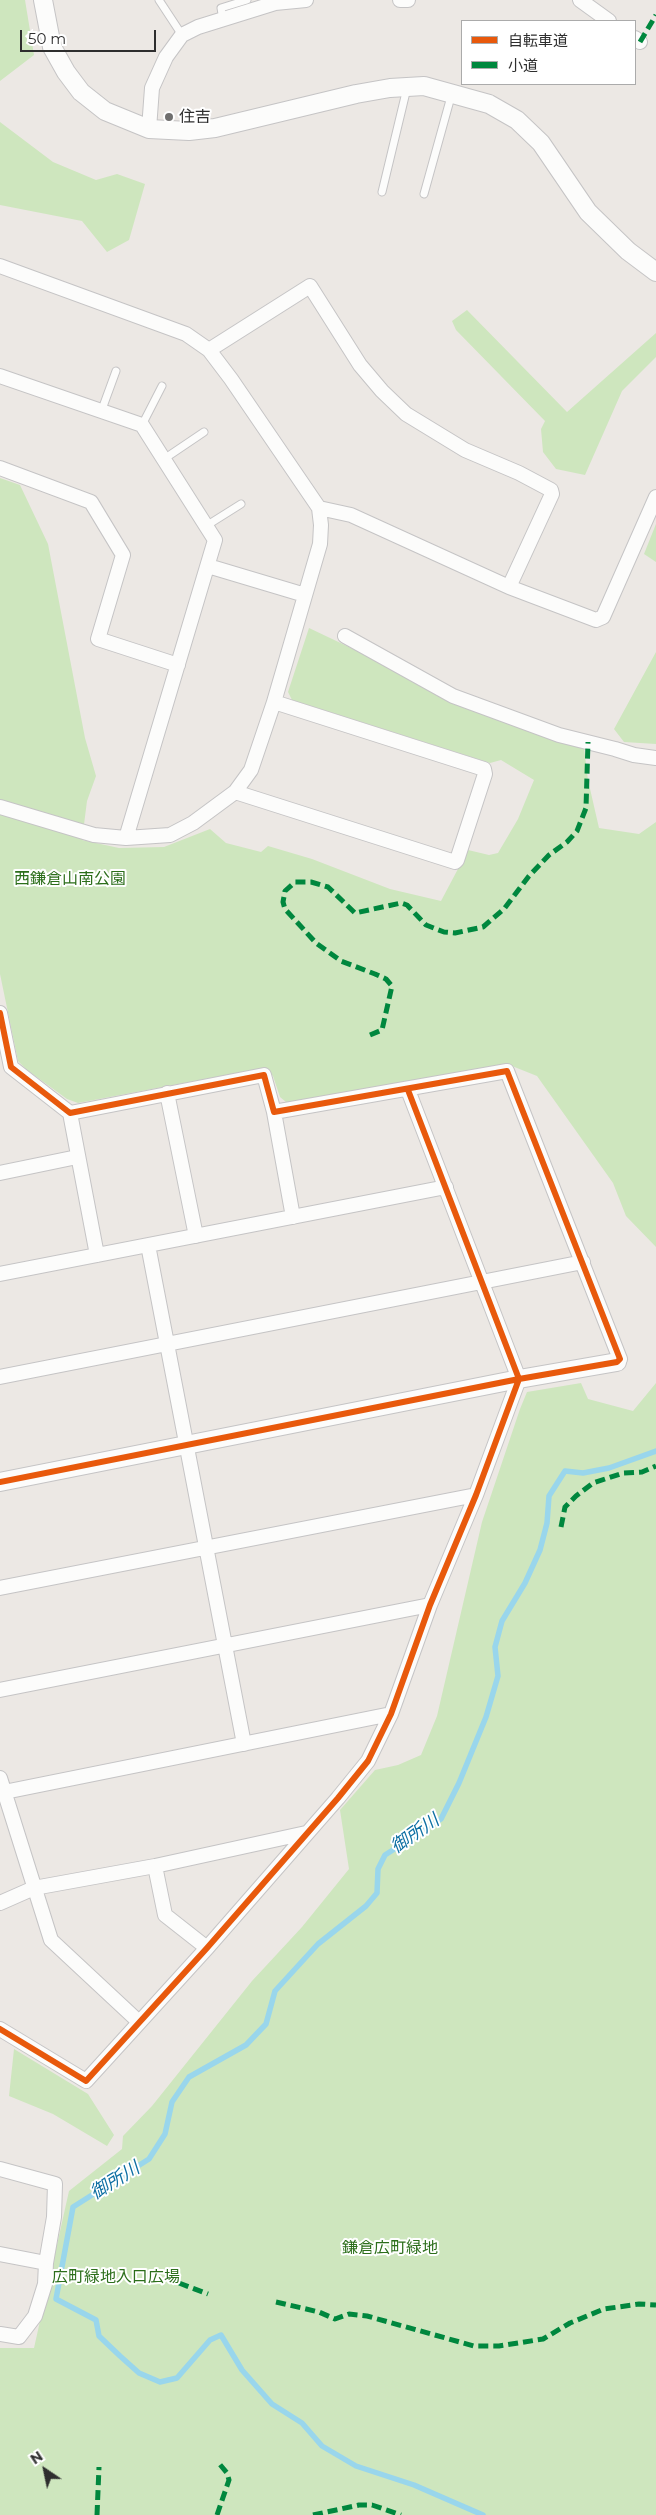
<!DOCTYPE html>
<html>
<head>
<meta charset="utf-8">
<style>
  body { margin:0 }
  #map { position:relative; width:656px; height:2515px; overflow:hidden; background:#ece8e4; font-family:Montserrat,"Noto Sans JP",sans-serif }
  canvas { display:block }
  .legend { position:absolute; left:461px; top:20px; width:175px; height:65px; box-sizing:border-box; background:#fff; border:1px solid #ababab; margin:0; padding:6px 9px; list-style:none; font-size:15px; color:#2e2e2e }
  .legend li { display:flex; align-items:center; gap:10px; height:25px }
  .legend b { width:25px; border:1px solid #ababab }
  .north { position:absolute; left:20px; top:2445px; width:50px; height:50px; -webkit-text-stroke:4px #fff; paint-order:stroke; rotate:326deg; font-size:14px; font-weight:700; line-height:20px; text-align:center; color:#2e2e2e }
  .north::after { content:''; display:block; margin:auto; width:18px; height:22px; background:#2e2e2e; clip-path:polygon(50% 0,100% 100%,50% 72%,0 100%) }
  .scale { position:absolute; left:20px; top:30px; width:136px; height:22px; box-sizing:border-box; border:2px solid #2e2e2e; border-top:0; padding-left:6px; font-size:15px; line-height:18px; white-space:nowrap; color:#2e2e2e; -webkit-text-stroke:4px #fff; paint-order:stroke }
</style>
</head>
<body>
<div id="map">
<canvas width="656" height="2515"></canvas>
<ul class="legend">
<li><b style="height:6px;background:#e8590c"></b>自転車道</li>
<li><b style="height:6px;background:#00873e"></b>小道</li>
</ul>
<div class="north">N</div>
<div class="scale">50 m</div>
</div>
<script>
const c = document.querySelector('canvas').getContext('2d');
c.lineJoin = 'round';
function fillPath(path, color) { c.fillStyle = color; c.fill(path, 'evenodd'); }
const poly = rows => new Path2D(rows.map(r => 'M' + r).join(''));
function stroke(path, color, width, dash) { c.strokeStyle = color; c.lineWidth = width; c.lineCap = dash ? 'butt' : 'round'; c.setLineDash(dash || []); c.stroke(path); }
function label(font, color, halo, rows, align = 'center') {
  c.font = font + ' Montserrat,"Noto Sans JP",sans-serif'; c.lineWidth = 4; c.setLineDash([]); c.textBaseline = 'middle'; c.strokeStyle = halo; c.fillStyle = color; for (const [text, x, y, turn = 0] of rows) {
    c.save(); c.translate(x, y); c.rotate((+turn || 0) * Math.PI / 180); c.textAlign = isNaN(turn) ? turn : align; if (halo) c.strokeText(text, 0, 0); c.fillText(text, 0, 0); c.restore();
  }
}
const green = poly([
  [0,0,25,0,34,55,0,81],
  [0,122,53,162,96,180,117,174,145,184,129,240,107,252,82,221,0,205],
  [467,310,567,412,656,333,656,357,622,391,585,475,556,469,543,452,541,429,545,421,456,330,452,321],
  [0,478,20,485,48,544,85,738,96,776,87,801,82,840,119,848,164,847,210,829,226,843,261,852,268,846,312,859,390,889,441,901,468,850,489,855,498,853,518,819,534,780,501,760,490,763,292,700,288,692,309,628,391,667,453,704,554,740,584,748,588,780,599,828,639,834,656,822,656,1247,626,1216,613,1183,537,1076,507,1064,324,1097,286,1102,280,1097,273,1076,263,1068,78,1103,67,1099,27,1070,18,1061,0,974],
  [656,524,656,562,644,554],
  [656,652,656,744,624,742,614,729],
  [581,1383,588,1399,633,1411,656,1383,656,2515,0,2515,0,2348,34,2348,69,2191,122,2149,123,2136,152,2106,252,1981,302,1927,349,1869,340,1810,375,1770,398,1765,421,1755,437,1716,482,1522,520,1409,527,1392],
  [14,2049,88,2094,114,2135,107,2146,53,2114,9,2096]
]);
const stream = poly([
  [483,2515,414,2485,356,2466,322,2446,302,2423,272,2404,242,2370,221,2335,210,2340,177,2378,160,2382,139,2373,120,2356,99,2336,96,2320,56,2299,73,2207,149,2159,165,2134,172,2102,189,2077,246,2045,266,2024,275,1991,318,1944,366,1906,377,1893,378,1869,385,1855,441,1819,459,1783,486,1717,498,1676,495,1647,502,1621,525,1583,540,1550,547,1523,549,1496,565,1471,583,1473,609,1468,656,1451]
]);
const service = poly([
  [159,0,182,35],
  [223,20,221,8,247,0],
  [382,192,407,88],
  [424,194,452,93],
  [101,412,116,371],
  [142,425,162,386],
  [164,459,204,432],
  [206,526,241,504]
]);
const minor = poly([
  [400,0,408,0],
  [580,0,609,21],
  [635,38,640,42],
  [149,129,152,88,166,57,182,35,198,27,275,3,306,0],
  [0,266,186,334,209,350,231,379,319,508,321,525,320,544,274,702,251,770,235,792,193,823,170,835,126,838,94,835,0,807],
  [209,350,310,286,360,365,382,391,406,414,465,450,519,473,551,490,552,494,509,587],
  [0,376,142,425,215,540,126,838],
  [0,468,91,502,123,555,98,639,178,665],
  [319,508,351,515,509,587,596,620,603,617,656,497],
  [208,566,305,595],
  [345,636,453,696,559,735,615,749,634,755,656,758],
  [235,792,455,862,457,860,485,774,484,769,274,702],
  [0,1013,11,1067,70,1113,264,1075,274,1112,507,1071,620,1359,617,1362],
  [167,1093,196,1236],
  [274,1112,293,1217],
  [70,1113,97,1255],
  [0,1173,77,1157],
  [148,1245,244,1744],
  [0,1274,446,1187],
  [0,1377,583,1262],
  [0,1588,476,1495],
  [0,1690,430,1605],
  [0,1778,51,1940,139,2022],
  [0,1793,391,1714],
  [155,1866,165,1915,207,1948],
  [0,1903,34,1888,155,1866,306,1833],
  [0,2029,86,2081,207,1948,338,1798,368,1761,391,1714,430,1605,476,1495,519,1379,408,1090],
  [0,2169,55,2184,54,2217,46,2263,45,2284,35,2316,19,2337,0,2334],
  [0,2254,46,2263]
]);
const tertiary = poly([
  [43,0,52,47,66,72,81,92,105,111,149,129,189,131,215,128,356,94,390,88,424,86,489,104,517,120,541,143,588,212,628,251,656,272],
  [0,1482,519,1379,617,1362]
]);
const quiet = poly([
  [640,42,656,15],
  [370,1035,382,1030,392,986,386,979,375,974,341,961,316,943,285,909,283,902,285,891,295,882,311,882,328,887,355,913,401,903,407,905,426,925,444,932,455,933,483,927,504,909,529,876,549,855,567,842,577,831,586,808,588,742],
  [561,1527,565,1507,576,1496,593,1483,623,1473,642,1472,656,1466],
  [179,2283,208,2294],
  [276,2302,319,2312,335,2319,349,2314,367,2316,474,2346,499,2346,543,2339,570,2323,604,2309,639,2304,656,2305],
  [97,2515,99,2467],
  [217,2515,229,2480,227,2473,217,2461],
  [313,2515,359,2505,372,2505,401,2515]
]);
const cycleway = poly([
  [0,1013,11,1067,70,1113,264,1075,274,1112,507,1071,620,1359,617,1362,519,1379,0,1482],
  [0,2029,86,2081,207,1948,338,1798,368,1761,391,1714,430,1605,476,1495,519,1379,408,1090]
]);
const markers = [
  [169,117,5,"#706f6e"]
];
const poiNames = [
  ["住吉",179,117]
];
const parkNames = [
  ["西鎌倉山南公園",70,879],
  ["鎌倉広町緑地",390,2248],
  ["広町緑地入口広場",116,2277]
];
const waterNames = [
  ["御所川",415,1834,-35],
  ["御所川",115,2181,-32]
];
fillPath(green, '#cee6be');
stroke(stream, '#99d6ec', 5.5);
stroke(service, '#c5c4c5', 9);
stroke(minor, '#c5c4c5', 16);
stroke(tertiary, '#c5c4c5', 20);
stroke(service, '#fcfcfb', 7);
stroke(minor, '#fcfcfb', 14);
stroke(tertiary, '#fcfcfb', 18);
stroke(quiet, '#00873e', 5, [10, 5]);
stroke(cycleway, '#e8590c', 6);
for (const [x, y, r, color] of markers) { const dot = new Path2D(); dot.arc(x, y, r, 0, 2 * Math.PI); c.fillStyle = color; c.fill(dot); stroke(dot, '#fff', 2); }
label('16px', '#2e2e2e', '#fff', poiNames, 'left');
label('16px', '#2c6e1b', '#fff', parkNames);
label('italic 18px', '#0d6fa3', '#fff', waterNames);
</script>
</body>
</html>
